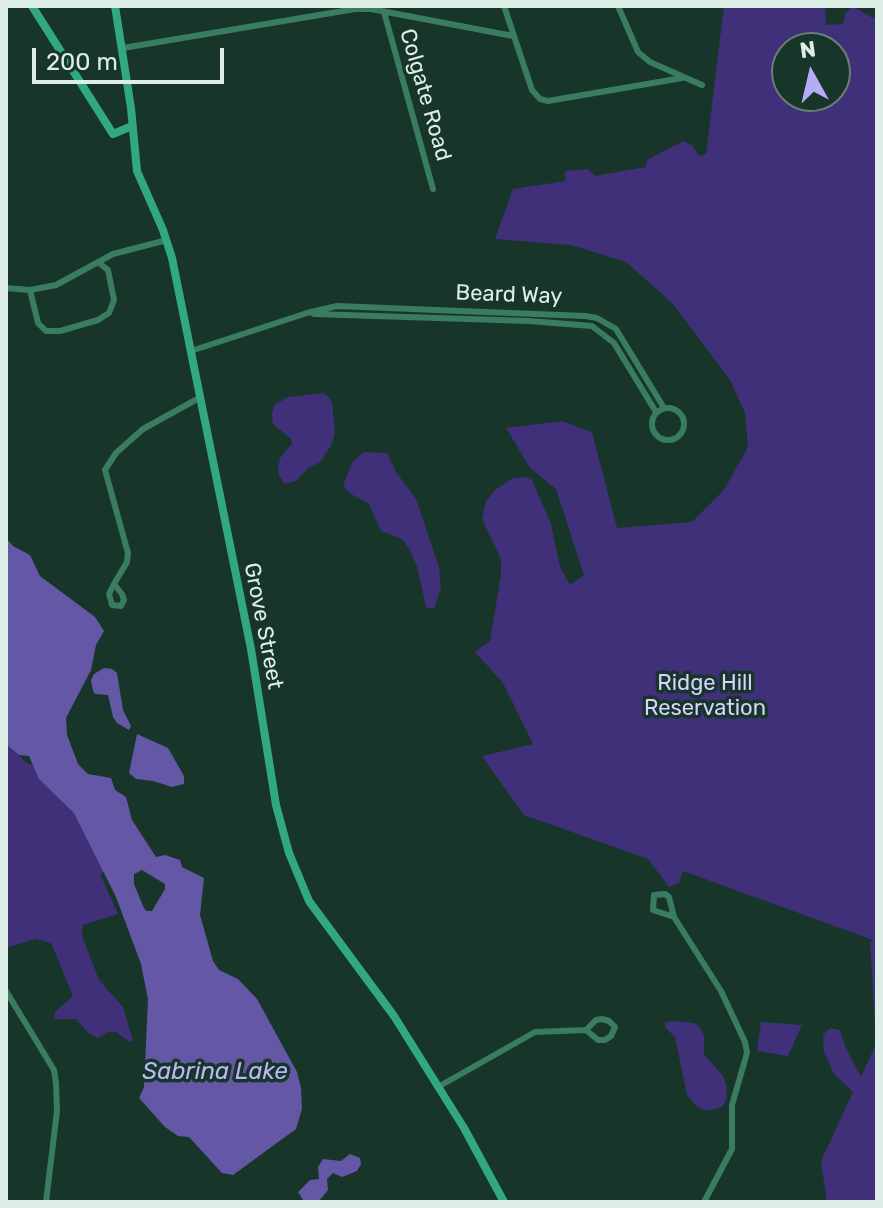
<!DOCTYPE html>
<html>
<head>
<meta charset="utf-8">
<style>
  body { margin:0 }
  #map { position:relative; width:883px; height:1208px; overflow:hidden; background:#183529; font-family:Rubik,sans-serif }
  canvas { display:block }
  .frame { position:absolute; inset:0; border:8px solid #ddeee6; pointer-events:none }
  .north { position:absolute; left:771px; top:32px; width:80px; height:80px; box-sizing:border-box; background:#183529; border:2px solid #677f75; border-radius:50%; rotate:352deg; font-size:22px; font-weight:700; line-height:32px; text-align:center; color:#ddeee6 }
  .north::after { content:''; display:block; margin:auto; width:28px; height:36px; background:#b4acf9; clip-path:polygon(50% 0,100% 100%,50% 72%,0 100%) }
  .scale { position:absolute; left:32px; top:48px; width:192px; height:36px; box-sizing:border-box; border:4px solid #ddeee6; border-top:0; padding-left:10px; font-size:24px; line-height:28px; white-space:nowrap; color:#ddeee6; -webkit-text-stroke:6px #183529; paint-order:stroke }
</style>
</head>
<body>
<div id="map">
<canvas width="883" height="1208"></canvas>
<div class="frame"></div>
<div class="north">N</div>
<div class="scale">200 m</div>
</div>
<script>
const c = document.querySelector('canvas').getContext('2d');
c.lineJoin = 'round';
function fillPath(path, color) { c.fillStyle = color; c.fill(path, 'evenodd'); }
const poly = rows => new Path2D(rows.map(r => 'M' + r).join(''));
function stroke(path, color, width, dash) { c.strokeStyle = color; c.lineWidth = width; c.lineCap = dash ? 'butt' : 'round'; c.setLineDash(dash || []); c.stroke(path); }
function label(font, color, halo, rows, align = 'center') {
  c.font = font + ' Rubik,sans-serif'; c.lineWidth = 7; c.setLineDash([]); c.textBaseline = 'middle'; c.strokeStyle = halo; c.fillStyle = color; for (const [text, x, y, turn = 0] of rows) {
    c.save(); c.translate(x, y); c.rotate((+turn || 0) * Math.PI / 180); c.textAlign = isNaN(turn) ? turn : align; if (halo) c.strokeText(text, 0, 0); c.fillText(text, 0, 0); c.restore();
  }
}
const green = poly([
  [724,6,825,6,826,25,843,24,845,14,852,6,871,17,877,18,877,1202,827,1202,821,1161,853,1092,834,1074,824,1052,823,1035,830,1028,840,1030,845,1046,861,1077,876,1044,870,942,873,940,683,871,679,883,669,887,648,859,524,815,482,756,533,744,503,683,475,652,490,641,501,574,501,559,482,519,486,501,495,490,513,478,524,477,532,480,551,524,560,567,570,585,584,575,556,489,530,468,506,428,562,421,592,432,617,528,692,522,724,490,748,447,745,413,730,380,673,304,626,262,571,245,495,239,513,189,566,181,564,173,566,171,588,169,595,176,646,167,647,160,683,141,692,145,699,156,706,154],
  [787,48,835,48,835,96,787,96],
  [323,393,329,397,332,403,335,432,332,444,320,462,308,468,296,481,285,484,279,476,278,469,280,458,292,444,291,439,273,424,272,414,274,405,288,397],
  [363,452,387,453,396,472,417,501,439,567,441,588,434,609,426,607,417,566,408,547,402,539,381,531,369,504,351,494,343,486,352,463],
  [6,743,28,764,38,765,78,815,105,869,101,876,118,914,83,925,82,936,99,980,123,1007,133,1041,130,1042,116,1032,108,1032,98,1038,88,1033,76,1019,54,1019,55,1012,73,996,51,943,36,939,6,948],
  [670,1021,694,1023,699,1026,704,1035,704,1054,723,1076,726,1084,727,1099,722,1107,706,1111,695,1105,687,1095,675,1037,665,1027,665,1023],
  [761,1022,802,1025,788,1056,757,1051]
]);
const water = poly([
  [6,538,13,546,30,555,40,576,95,617,104,631,96,645,91,670,66,718,67,735,78,764,88,774,111,778,115,790,126,797,132,820,156,857,165,855,180,860,182,867,204,878,200,915,213,961,219,970,238,979,257,999,297,1072,301,1088,302,1109,296,1129,233,1175,222,1173,189,1137,178,1136,165,1127,139,1098,144,1087,148,999,141,964,116,897,74,813,39,779,29,756,19,755,6,744],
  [142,870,165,884,165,889,152,911,146,911,143,906,134,884,134,874],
  [104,668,112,669,117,673,123,710,131,726,129,730,117,723,113,717,108,695,95,694,93,691,91,680,94,674],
  [137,734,168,748,184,776,184,784,172,787,153,781,136,779,129,773],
  [350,1154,360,1158,361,1164,357,1171,342,1177,333,1173,327,1179,328,1190,318,1202,303,1200,298,1192,310,1180,319,1179,318,1167,323,1159,341,1161]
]);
const street = poly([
  [504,6,532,90,540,99,548,101,682,78],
  [618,6,638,52,650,62,702,85],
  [384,12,433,189],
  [123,48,355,9,371,9,513,36],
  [6,288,30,290,56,285,113,254,167,240],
  [30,290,38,323,46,331,60,331,98,320,109,313,114,300,108,270,99,263],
  [314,314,529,321,592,326,614,343,656,412],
  [191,351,307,313,337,306,585,316,597,318,616,329,664,408],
  '652 424a16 16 0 1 1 32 0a16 16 0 1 1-32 0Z',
  [114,584,122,594,124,600,121,606,112,605,109,594,114,584,127,562,128,553,105,470,116,453,143,429,201,397],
  [674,917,653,910,654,895,665,894,669,897,674,917,721,991,745,1042,747,1053,732,1105,732,1149,704,1202],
  [6,991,54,1070,56,1083,57,1111,46,1202],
  [438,1087,535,1032,586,1030,596,1020,602,1019,609,1021,615,1027,611,1036,605,1040,598,1040,586,1030]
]);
const secondary = poly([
  [32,6,113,134,132,126],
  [115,6,131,108,137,171,163,230,172,258,251,649,276,805,289,853,309,901,394,1016,464,1128,504,1202]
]);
const streetNames = [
  ["Colgate Road",425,95,74],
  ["Beard Way",509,295,2],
  ["Grove Street",263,626,79]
];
const parkNames = [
  ["Ridge Hill",705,684],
  ["Reservation",705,709]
];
const waterNames = [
  ["Sabrina Lake",215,1072]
];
fillPath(green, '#3f3079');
fillPath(water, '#6458a6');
stroke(street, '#3a7c62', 6);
stroke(secondary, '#32a87e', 8);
label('22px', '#ddeee6', '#183529', streetNames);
label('22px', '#d6d3ff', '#183529', parkNames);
label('italic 24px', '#bbb6f5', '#183529', waterNames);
</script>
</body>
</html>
